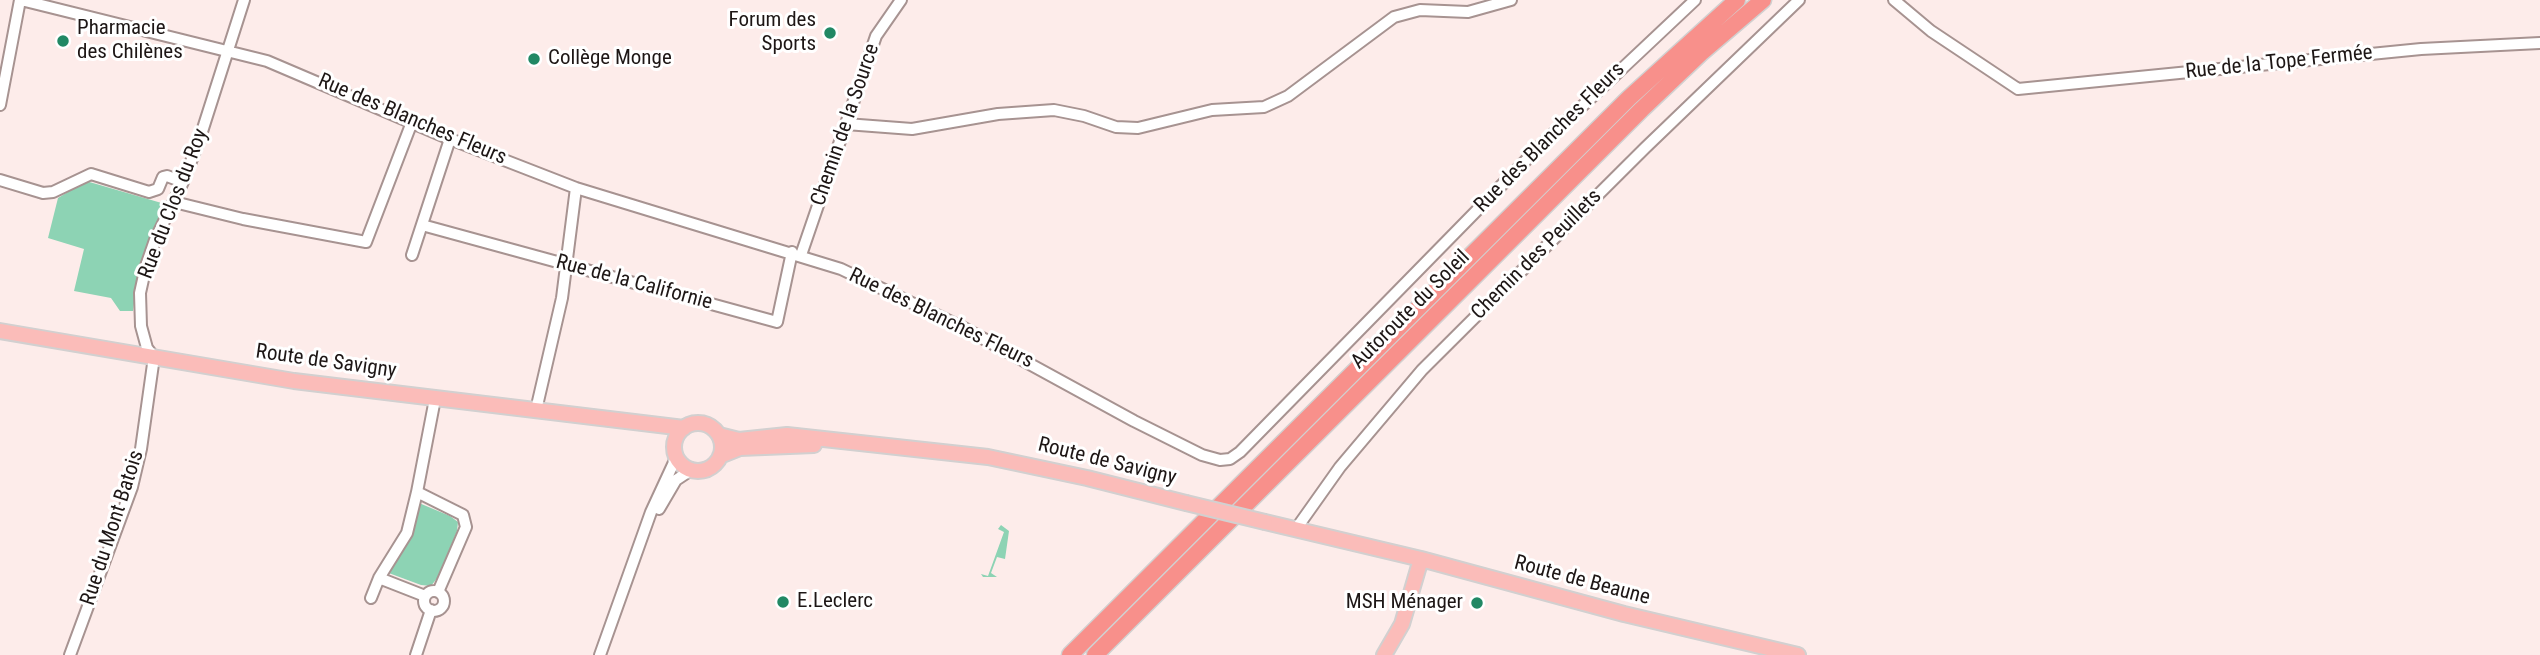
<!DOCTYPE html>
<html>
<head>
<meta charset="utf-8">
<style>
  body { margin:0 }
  canvas { display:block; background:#fdecea }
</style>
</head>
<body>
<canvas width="2540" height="655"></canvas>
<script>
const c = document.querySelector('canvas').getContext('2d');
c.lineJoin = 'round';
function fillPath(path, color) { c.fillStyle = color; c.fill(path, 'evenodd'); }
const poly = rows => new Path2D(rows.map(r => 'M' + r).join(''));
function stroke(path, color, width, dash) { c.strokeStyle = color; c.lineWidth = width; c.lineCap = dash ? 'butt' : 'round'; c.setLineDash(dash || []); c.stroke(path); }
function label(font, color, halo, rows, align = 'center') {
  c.font = font + ' "Roboto Condensed",sans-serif'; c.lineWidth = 6; c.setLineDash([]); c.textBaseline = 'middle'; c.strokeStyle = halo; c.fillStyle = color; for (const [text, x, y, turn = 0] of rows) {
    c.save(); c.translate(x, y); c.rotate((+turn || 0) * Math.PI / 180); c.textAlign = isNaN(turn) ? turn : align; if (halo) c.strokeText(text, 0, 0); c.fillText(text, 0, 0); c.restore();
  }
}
const green = poly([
  [86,181,165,204,139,268,133,311,120,311,111,298,74,291,84,249,48,238,58,198],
  [419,503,450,516,458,522,457,531,438,577,431,586,421,585,386,572],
  [1001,525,1009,531,1005,559,997,557,991,573,997,577,983,577,981,574,988,576,1004,532,998,529]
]);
const minor = poly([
  [21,0,267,61,450,139,576,188,841,269,962,327,1134,421,1202,455,1220,460,1230,459,1240,452,1542,144,1695,0],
  [1894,0,1931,31,2018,89,2421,49,2540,43],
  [0,105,20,0],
  [846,124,912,129,998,114,1054,110,1084,116,1116,127,1138,128,1212,110,1264,107,1288,96,1394,17,1420,10,1468,12,1511,0],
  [0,180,43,193,53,192,91,174,149,192,158,189,163,177,167,176,183,182],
  [174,202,243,219,366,242,412,122],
  [422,225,777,322,792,252],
  [412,255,450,139],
  [801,255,876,36,901,0],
  [435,399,417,492,463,515,466,527,438,592],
  [536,410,562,298,576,188],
  [659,509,676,480,691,470],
  [1296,529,1340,467,1422,370,1645,148,1799,0],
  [379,578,425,596],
  '424 601a10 10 0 1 1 20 0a10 10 0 1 1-20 0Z',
  [371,598,379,578,407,533,417,492],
  [70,655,132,487,141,449,154,357,147,348,141,326,140,293,146,266,155,240,183,182,199,141,244,0],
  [416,655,431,610],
  [600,655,651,512,676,458]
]);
const major = poly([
  [0,331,294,381,684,428],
  '674 447a24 24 0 1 1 48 0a24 24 0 1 1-48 0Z',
  [719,435,739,440,787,435,988,457,1087,478,1186,503],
  [720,456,740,448,814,445],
  [1265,522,1421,559,1624,614,1798,655],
  [1384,655,1402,624,1421,559]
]);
const highway = poly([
  [1070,655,1629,98,1737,0],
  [1095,655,1642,109,1701,53,1763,0]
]);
const majorBridge = poly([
  [1186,503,1265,522]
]);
const markers = [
  [830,33,7,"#218864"],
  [63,41,7,"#218864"],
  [534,59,7,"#218864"],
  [783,602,7,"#218864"],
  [1477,603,7,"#218864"]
];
const poiNames = [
  ["Forum des",816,21,"right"],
  ["Sports",816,45,"right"],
  ["Pharmacie",77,29],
  ["des Chilènes",77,53],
  ["Collège Monge",548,59],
  ["E.Leclerc",797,602],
  ["MSH Ménager",1463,603,"right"]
];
const streetNames = [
  ["Rue de la Tope Fermée",2279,63,-6],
  ["Rue des Blanches Fleurs",412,120,23],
  ["Chemin de la Source",846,125,-71],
  ["Rue des Blanches Fleurs",1550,138,-45],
  ["Rue du Clos du Roy",174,204,-69],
  ["Chemin des Peuillets",1537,255,-45],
  ["Rue de la Californie",634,283,15],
  ["Autoroute du Soleil",1411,310,-45],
  ["Rue des Blanches Fleurs",941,319,26],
  ["Route de Savigny",326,362,8],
  ["Route de Savigny",1107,462,14],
  ["Rue du Mont Batois",113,528,-72],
  ["Route de Beaune",1582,581,15]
];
fillPath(green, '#8dd3b4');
stroke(minor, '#a79391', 14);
stroke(major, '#d2d0d0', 18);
stroke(highway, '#d2d0d0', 19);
stroke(minor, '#fff', 10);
stroke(major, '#fbbcb9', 14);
stroke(highway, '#f8908b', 16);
stroke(majorBridge, '#d2d0d0', 18, []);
stroke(majorBridge, '#fbbcb9', 14);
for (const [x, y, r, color] of markers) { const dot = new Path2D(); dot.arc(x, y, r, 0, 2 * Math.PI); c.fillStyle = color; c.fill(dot); stroke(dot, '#fff', 2.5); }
label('21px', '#1d1615', '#fff', poiNames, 'left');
label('21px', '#1d1615', '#fff', streetNames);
</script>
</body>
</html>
